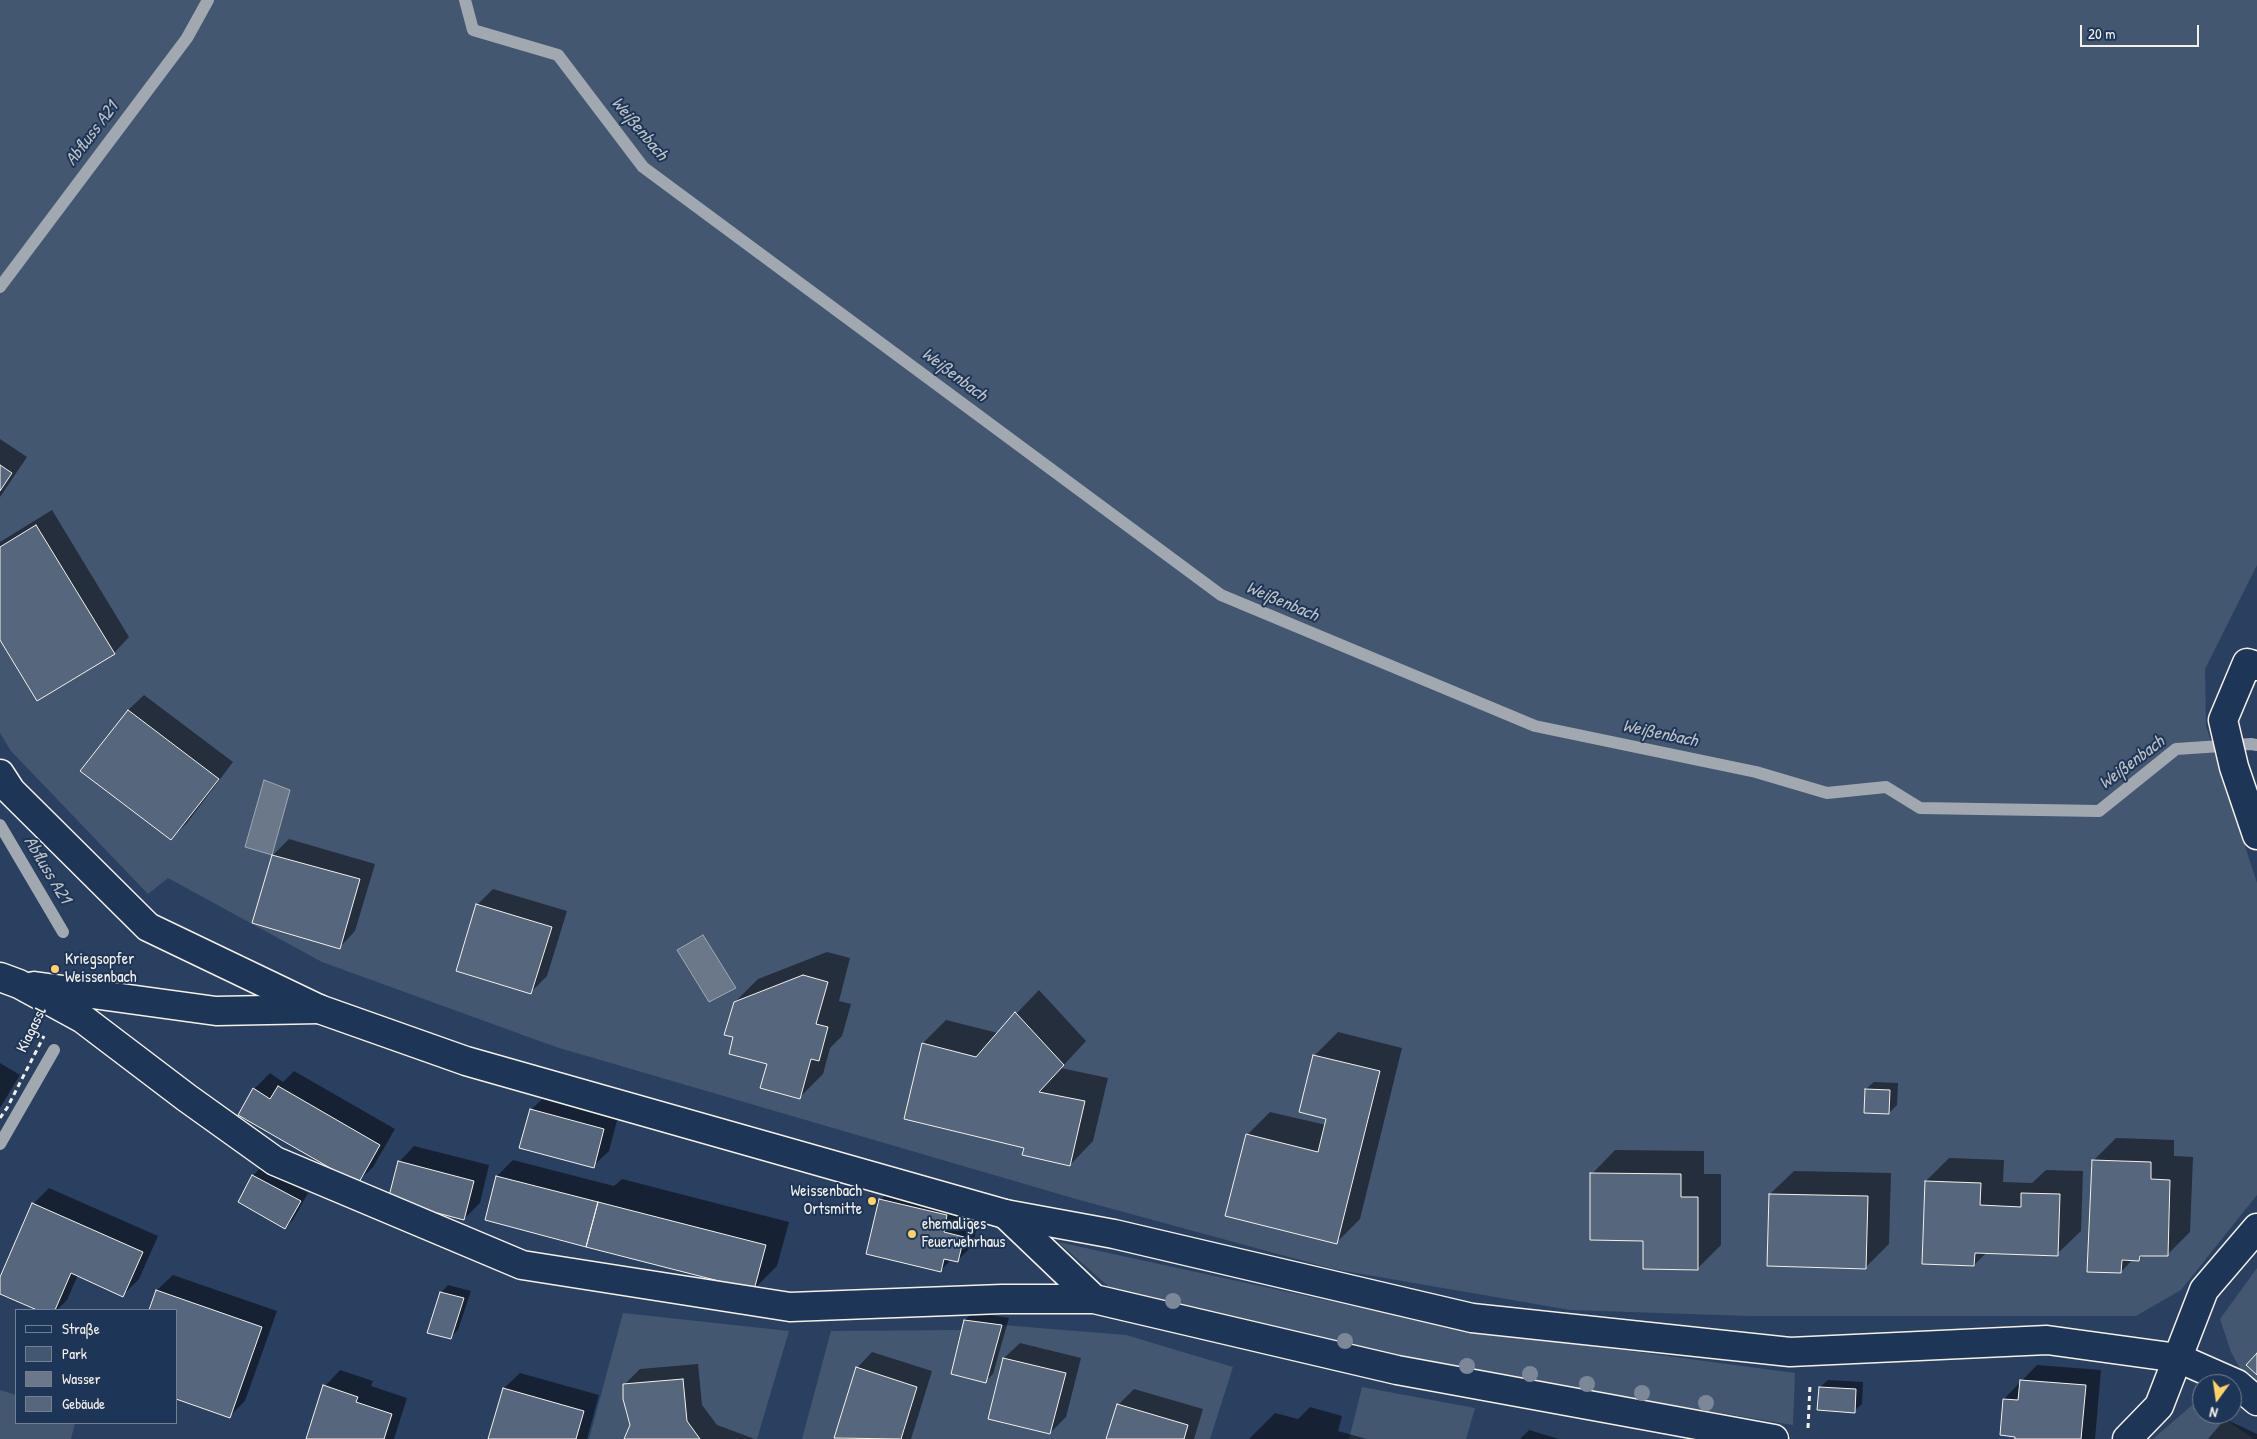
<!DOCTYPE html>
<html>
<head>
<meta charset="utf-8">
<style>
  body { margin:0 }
  #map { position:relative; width:2257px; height:1439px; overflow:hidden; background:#2a4060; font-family:"Patrick Hand",sans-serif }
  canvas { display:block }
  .legend { position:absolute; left:15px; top:1309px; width:162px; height:115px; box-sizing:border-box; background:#1d3557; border:1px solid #738091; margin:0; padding:6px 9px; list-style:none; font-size:15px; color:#f4f1e8 }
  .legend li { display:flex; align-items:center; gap:10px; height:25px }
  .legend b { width:25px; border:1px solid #738091 }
  .north { position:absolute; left:2192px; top:1374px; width:50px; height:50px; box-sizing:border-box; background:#1d3557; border:1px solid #738091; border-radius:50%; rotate:194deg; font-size:14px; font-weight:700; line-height:20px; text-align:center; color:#f4f1e8 }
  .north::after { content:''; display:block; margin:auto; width:18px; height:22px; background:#ffd166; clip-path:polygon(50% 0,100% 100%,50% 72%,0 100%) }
  .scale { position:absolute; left:2080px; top:25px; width:119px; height:22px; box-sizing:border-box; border:2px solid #f4f1e8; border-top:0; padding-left:6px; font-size:15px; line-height:18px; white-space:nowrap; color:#f4f1e8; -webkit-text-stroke:4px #1d3557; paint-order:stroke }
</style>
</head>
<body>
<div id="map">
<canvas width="2257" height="1439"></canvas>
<ul class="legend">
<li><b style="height:6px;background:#1d3557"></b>Straße</li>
<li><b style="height:14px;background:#445771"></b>Park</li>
<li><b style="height:14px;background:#6a788a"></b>Wasser</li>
<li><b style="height:14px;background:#56677d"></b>Gebäude</li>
</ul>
<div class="north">N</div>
<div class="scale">20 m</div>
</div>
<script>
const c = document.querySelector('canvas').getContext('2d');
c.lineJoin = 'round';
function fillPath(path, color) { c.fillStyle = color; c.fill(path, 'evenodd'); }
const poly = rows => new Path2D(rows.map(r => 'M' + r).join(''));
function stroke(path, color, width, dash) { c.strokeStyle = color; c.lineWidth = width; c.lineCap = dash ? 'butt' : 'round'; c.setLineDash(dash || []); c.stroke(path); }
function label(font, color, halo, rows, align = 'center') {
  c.font = font + ' "Patrick Hand",sans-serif'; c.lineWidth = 4; c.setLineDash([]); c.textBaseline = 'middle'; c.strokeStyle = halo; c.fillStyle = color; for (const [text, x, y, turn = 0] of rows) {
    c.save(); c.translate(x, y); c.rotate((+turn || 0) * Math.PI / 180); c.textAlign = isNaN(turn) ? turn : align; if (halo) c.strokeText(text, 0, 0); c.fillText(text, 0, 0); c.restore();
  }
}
const green = poly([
  [0,0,2257,0,2257,565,2205,669,2206,726,2257,883,2257,1195,2181,1290,2136,1316,1749,1316,1570,1310,1333,1269,1076,1199,556,1047,322,962,168,878,148,894,11,751,0,733],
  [1058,1242,1449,1327,1795,1373,1793,1425,1393,1359,1116,1293],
  [2257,1268,2257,1383,2242,1372,2231,1352,2220,1319],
  [623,1313,789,1331,757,1439,589,1439],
  [964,1320,1002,1325,1126,1335,1233,1367,1210,1439,802,1439,831,1331,961,1330],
  [1362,1387,1475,1408,1466,1439,1349,1439],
  [0,1390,16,1395,16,1423,75,1423,71,1439,0,1439],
  [2198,1400,2202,1402,2202,1414,2218,1414,2254,1439,2153,1439]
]);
const water = poly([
  [264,780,290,790,272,855,245,847,264,780],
  [703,935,736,988,709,1002,677,950,703,935]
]);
const shadow = poly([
  [0,439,27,457,0,497],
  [52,510,129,637,114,653,0,638,0,542],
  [144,695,233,762,187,823,171,839,128,710],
  [289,839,375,864,355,931,340,947,254,922,273,855],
  [493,889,567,911,547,976,531,992,477,905],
  [827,952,850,958,839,1001,851,1004,842,1036,830,1048,823,1074,800,1097,768,1063,735,1036,735,1002,758,979],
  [1039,990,1086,1041,1061,1068,1108,1078,1093,1141,1070,1165,1025,1147,905,1118,923,1043,946,1020,998,1033],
  [1338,1032,1402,1048,1360,1219,1337,1242,1247,1135,1270,1112,1326,1125,1328,1118,1314,1056],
  [0,1063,20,1075,0,1108],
  [294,1071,395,1129,373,1167,357,1182,254,1089,270,1073,283,1082],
  [1874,1082,1898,1083,1897,1105,1889,1113,1866,1089],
  [547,1094,619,1113,609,1151,593,1166,531,1110],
  [2116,1138,2174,1140,2174,1156,2193,1157,2190,1232,2167,1255,2144,1255,2139,1260,2133,1259,2121,1272,2093,1161],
  [414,1146,489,1165,480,1203,464,1219,399,1162],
  [1615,1150,1704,1151,1704,1174,1721,1174,1721,1245,1698,1268,1644,1240,1592,1174],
  [1949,1158,2004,1160,2003,1182,2032,1183,2046,1170,2083,1171,2081,1231,2057,1254,1987,1252,1974,1265,1926,1181],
  [513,1160,614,1186,622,1179,789,1222,777,1266,754,1289,486,1219,497,1176],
  [260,1168,308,1193,293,1220,285,1228,253,1176],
  [1794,1171,1891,1173,1889,1244,1866,1267,1770,1194],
  [896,1184,962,1200,959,1216,978,1221,973,1245,957,1261,952,1259,941,1270,880,1200],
  [49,1188,158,1236,139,1279,123,1295,78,1275,67,1300,57,1310,40,1310,0,1293,0,1280,33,1204],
  [173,1275,277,1311,245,1401,229,1417,176,1310,150,1310,157,1290],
  [448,1285,471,1291,458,1330,450,1338,441,1293],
  [973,1312,1009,1318,993,1374,986,1381,953,1373,965,1320],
  [1020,1343,1081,1358,1066,1417,1050,1433,1004,1358],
  [872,1352,932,1371,911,1439,842,1439,835,1437,857,1368],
  [698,1364,702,1405,717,1425,755,1439,626,1439,632,1425,624,1385,640,1369],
  [2037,1365,2101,1370,2095,1439,2016,1439,2004,1399],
  [340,1370,373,1381,371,1386,407,1398,394,1439,307,1439,325,1386],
  [520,1373,599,1395,587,1439,490,1439,504,1388],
  [1828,1380,1863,1382,1862,1404,1854,1411,1820,1387],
  [1134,1389,1203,1409,1194,1439,1108,1439,1118,1405],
  [1310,1407,1342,1416,1338,1431,1367,1439,1249,1439,1275,1413,1298,1419],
  [2225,1419,2257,1434,2257,1439,2208,1439],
  [1529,1430,1559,1439,1520,1439]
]);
const stream = poly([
  [465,0,473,30,558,55,643,167,1221,595,1535,726,1756,772,1827,793,1886,787,1920,808,2099,811,2176,749,2251,744,2257,745],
  [0,287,187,38,208,0],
  [0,825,63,932],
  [0,1144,54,1050]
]);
const building = poly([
  [0,465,12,473,0,491,0,465],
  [36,525,115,654,37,701,0,640,0,547,36,525],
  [128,710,219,779,171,840,80,771,128,710],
  [272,855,360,879,340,949,252,923,272,855],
  [476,904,552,927,531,994,456,971,476,904],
  [803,975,828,982,816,1024,828,1027,819,1061,811,1059,800,1099,760,1088,767,1064,729,1054,733,1037,724,1035,734,1002,803,975],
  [1015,1012,1064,1065,1039,1092,1085,1101,1070,1166,1022,1155,1024,1148,904,1119,922,1043,976,1057,1015,1012],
  [1313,1055,1380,1071,1337,1244,1225,1216,1246,1134,1318,1152,1326,1119,1299,1112,1313,1055],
  [278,1086,380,1145,358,1184,238,1115,253,1088,270,1099,278,1086],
  [1865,1089,1890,1090,1889,1114,1864,1113,1865,1089],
  [530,1109,604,1129,594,1168,519,1148,530,1109],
  [2092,1160,2151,1162,2151,1179,2170,1180,2168,1256,2140,1256,2139,1261,2122,1260,2121,1273,2087,1272,2092,1160],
  [398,1161,474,1181,464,1220,388,1200,398,1161],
  [1590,1173,1681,1174,1681,1197,1698,1197,1698,1270,1643,1269,1643,1241,1590,1240,1590,1173],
  [252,1175,301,1201,285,1229,238,1202,252,1175],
  [496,1176,598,1202,586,1247,485,1220,496,1176],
  [1925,1181,1981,1183,1980,1205,2021,1207,2021,1193,2060,1194,2058,1256,1975,1253,1974,1266,1922,1264,1925,1181],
  [1769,1194,1868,1196,1866,1269,1767,1266,1769,1194],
  [879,1199,947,1215,944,1232,964,1237,958,1262,944,1259,941,1272,866,1254,879,1199],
  [598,1202,766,1245,754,1290,586,1247,598,1202],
  [32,1203,143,1252,123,1297,71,1273,55,1310,37,1310,0,1294,0,1277,32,1203],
  [156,1290,262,1327,230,1418,176,1399,176,1310,149,1310,156,1290],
  [440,1292,464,1298,451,1339,427,1333,440,1292],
  [964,1320,1002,1325,986,1383,951,1374,964,1320],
  [2257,1353,2257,1375,2246,1365,2257,1353],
  [1003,1358,1066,1373,1050,1434,988,1419,1003,1358],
  [856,1367,917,1387,901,1439,834,1438,856,1367],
  [683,1379,687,1421,700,1439,624,1439,630,1425,623,1399,623,1384,683,1379],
  [2020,1380,2086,1385,2081,1439,2015,1439,2015,1437,2000,1435,2003,1399,2018,1400,2020,1380],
  [323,1385,358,1397,356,1402,392,1414,384,1439,306,1439,323,1385],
  [1819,1387,1856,1389,1855,1413,1817,1410,1819,1387],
  [503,1388,584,1411,576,1439,488,1439,503,1388],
  [1117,1404,1188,1425,1184,1439,1106,1439,1117,1404]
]);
const path = poly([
  [0,1118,7,1108,44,1036],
  [1808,1428,1810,1385]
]);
const minor = poly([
  [2257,666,2247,663,2223,720,2234,767,2257,835],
  [0,977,19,984,83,1019,187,1098,275,1161,522,1265,790,1307,1002,1299,1094,1299,1397,1370,1774,1439],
  [34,986,216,1011,319,1009],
  [1005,1214,1094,1299],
  [2127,1439,2159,1406,2204,1290,2257,1228]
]);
const tertiary = poly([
  [0,774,11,791,148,927,319,1009,466,1061,1005,1214,1114,1234,1472,1318,1790,1352,2047,1340,2178,1358,2237,1384,2257,1401]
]);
const trees = [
  [1173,1301],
  [1345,1341],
  [1467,1366],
  [1530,1374],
  [1587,1384],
  [1642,1393],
  [1706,1403]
];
const markers = [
  [55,969,5,"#ffd166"],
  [872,1201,5,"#ffd166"],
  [912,1234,5,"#ffd166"]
];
const poiNames = [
  ["Kriegsopfer",65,960],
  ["Weissenbach",65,978],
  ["Weissenbach",862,1192,"right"],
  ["Ortsmitte",862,1210,"right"],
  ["ehemaliges",922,1225],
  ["Feuerwehrhaus",922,1243]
];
const streetNames = [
  ["Kiagassl",32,1030,-64]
];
const waterNames = [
  ["Weißenbach",639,129,50],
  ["Abfluss A21",92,134,-53],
  ["Weißenbach",954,375,37],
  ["Weißenbach",1282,602,23],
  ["Weißenbach",1660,734,12],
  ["Weißenbach",2132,763,-37],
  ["Abfluss A21",47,870,59]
];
fillPath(green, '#445771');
fillPath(water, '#6a788a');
stroke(water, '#a1a8b0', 1);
fillPath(shadow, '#0007');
stroke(stream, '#a1a8b0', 12);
fillPath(building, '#56677d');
stroke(building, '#f4f1e8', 1);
stroke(minor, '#f4f1e8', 31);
stroke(tertiary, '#f4f1e8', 31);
stroke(path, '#f4f1e8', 3, [5, 4]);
stroke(minor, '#1d3557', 28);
stroke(tertiary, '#1d3557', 28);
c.fillStyle = '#7c8897';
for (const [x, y] of trees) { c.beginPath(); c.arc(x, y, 8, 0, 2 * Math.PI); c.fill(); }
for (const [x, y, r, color] of markers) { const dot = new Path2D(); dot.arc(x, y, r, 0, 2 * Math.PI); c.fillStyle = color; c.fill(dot); stroke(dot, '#1d3557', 2); }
label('16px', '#f4f1e8', '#1d3557', poiNames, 'left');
label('16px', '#f4f1e8', '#1d3557', streetNames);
label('italic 18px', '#bdc1c2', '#1d3557', waterNames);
</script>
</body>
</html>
